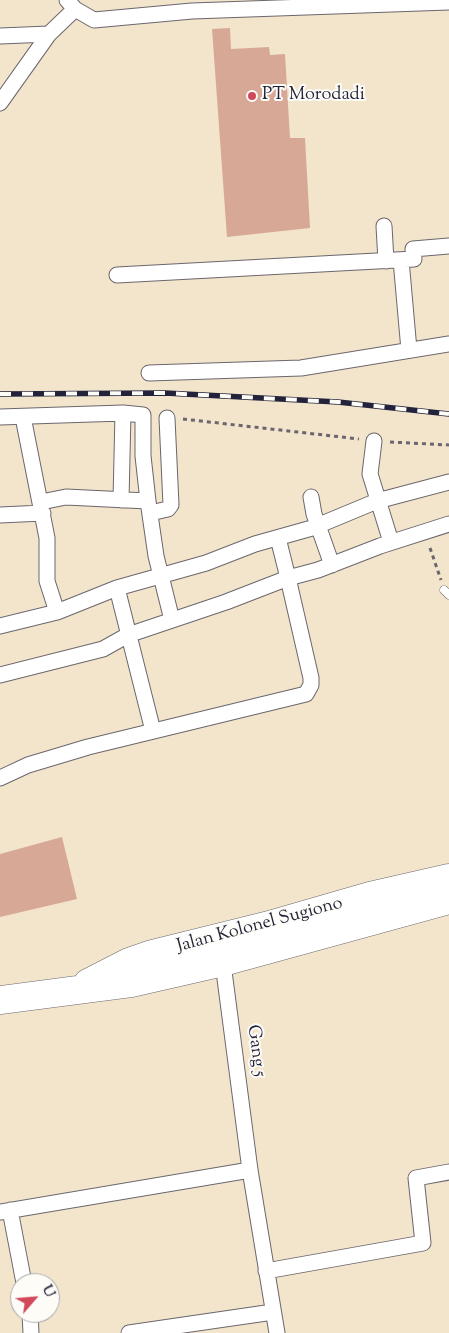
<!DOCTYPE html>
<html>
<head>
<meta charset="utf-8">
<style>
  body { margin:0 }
  #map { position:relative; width:449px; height:1333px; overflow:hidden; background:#f2e5cb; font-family:"Sorts Mill Goudy",serif }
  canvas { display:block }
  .north { position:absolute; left:10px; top:1273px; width:50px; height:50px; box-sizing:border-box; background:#fdfcf7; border:1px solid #a5a5ac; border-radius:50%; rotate:63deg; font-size:14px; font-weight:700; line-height:20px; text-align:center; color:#22223b }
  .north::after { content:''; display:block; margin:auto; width:18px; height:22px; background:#d1495b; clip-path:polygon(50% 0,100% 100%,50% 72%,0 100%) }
</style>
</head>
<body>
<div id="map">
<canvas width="449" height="1333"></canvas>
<div class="north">U</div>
</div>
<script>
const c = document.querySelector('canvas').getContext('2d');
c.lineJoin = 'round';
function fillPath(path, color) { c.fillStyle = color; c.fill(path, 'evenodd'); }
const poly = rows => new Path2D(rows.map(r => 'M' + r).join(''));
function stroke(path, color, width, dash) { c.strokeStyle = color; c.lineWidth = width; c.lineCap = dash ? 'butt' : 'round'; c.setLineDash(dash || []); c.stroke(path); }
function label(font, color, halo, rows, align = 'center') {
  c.font = font + ' "Sorts Mill Goudy",serif'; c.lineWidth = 4; c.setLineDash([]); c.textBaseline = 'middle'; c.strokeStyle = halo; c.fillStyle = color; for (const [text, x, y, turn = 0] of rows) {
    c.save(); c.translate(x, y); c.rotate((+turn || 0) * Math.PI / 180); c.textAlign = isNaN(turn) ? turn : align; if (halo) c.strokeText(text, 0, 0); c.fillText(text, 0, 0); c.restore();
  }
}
const building = poly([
  [230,28,231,49,269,47,270,55,285,54,290,138,305,138,310,228,227,237,212,29],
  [62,837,77,899,0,917,0,854]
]);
const path = poly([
  [183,419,359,439],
  [390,442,449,445],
  [430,548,441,580]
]);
const lane = poly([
  [444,590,449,595]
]);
const street = poly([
  [67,0,75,9,94,20,192,11,449,2],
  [0,36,49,34],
  [0,103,49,34,75,9],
  [384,226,386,261],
  [401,260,409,350],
  [117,275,414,259,413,249,449,246],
  [149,373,301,368,449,344],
  [0,417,123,413,143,415,143,456,148,501,156,556,172,620],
  [23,417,47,538,47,581,57,612],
  [374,441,370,474,391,542],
  [311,497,314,514,332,565],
  [121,500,123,413],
  [41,502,66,497,148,501],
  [150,513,168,509,171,505,167,418],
  [0,515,43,513],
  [117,588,153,731],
  [0,626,57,612,117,588,206,563,255,544,312,528,377,501,449,482],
  [0,675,103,649,128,635,226,602,288,578,278,538],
  [0,778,28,765,88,747,306,694,311,685,311,678,288,578,318,570,380,546,449,524],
  [222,956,250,1170,277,1333],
  [10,1210,24,1283],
  [0,1212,250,1170],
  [266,1271,423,1243,416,1178,449,1172],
  [30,1313,31,1333],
  [129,1333,273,1312]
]);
const highway = poly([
  [88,983,129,962,152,954,273,924,370,896,449,878],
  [0,1000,131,983,223,962,449,900]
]);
const rail = poly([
  [0,394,165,393,338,402,449,414]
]);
const markers = [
  [252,96,5,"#d1495b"]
];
const poiNames = [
  ["PT Morodadi",262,96]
];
const streetNames = [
  ["Jalan Kolonel Sugiono",260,926,-15],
  ["Gang 5",255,1051,82]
];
fillPath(building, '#d8a896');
stroke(lane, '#6b666d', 9);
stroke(street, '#6b666d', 17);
stroke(highway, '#6b666d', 29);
stroke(path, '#6b666d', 3, [4, 4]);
stroke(lane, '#fff', 8);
stroke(street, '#fff', 15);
stroke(highway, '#fff', 28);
stroke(rail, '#22223b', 5.5);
stroke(rail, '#fdfcf7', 4, [11]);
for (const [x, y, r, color] of markers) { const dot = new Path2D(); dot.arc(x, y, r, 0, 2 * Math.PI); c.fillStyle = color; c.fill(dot); stroke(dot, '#fdfcf7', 2); }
label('18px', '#22223b', '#fdfcf7', poiNames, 'left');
label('18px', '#22223b', '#fdfcf7', streetNames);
</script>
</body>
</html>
